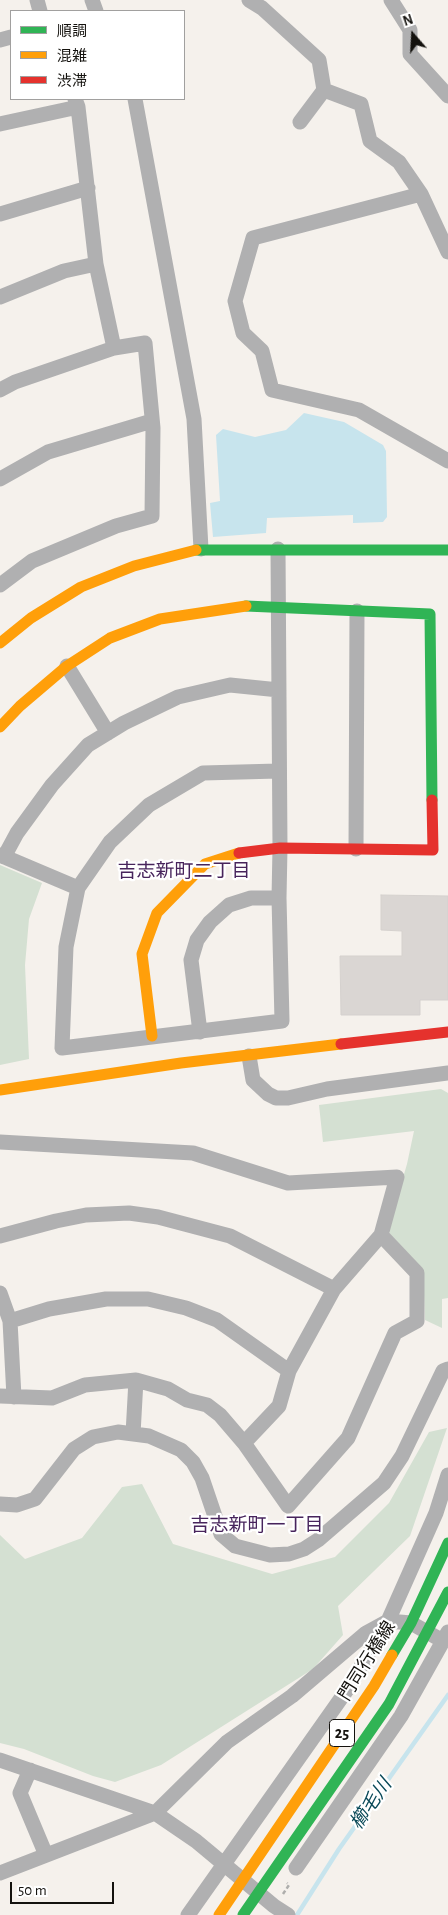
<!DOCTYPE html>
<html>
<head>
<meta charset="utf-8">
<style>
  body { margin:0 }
  #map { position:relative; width:448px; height:1915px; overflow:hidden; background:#f5f1ec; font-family:"Alegreya Sans","Noto Sans JP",sans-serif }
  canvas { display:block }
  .legend { position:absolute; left:10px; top:10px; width:175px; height:90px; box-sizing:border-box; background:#fff; border:1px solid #a1a09f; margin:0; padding:6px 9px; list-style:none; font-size:15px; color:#14120e }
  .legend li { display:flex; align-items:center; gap:10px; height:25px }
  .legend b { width:25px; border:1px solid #a1a09f }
  .north { position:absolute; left:388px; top:10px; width:50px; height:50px; -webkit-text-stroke:4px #fff; paint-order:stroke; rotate:341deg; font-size:14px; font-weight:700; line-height:20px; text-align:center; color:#14120e }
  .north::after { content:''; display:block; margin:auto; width:18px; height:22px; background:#14120e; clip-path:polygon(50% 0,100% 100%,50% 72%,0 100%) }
  .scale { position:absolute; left:10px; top:1882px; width:104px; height:22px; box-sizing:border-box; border:2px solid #14120e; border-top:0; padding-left:6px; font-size:15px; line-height:18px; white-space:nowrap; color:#14120e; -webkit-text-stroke:4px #fff; paint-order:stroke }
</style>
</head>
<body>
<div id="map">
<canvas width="448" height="1915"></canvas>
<ul class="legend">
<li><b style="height:6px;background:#30b455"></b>順調</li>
<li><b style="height:6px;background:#ff9f0a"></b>混雑</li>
<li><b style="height:6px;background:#e5322d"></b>渋滞</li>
</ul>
<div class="north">N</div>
<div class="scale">50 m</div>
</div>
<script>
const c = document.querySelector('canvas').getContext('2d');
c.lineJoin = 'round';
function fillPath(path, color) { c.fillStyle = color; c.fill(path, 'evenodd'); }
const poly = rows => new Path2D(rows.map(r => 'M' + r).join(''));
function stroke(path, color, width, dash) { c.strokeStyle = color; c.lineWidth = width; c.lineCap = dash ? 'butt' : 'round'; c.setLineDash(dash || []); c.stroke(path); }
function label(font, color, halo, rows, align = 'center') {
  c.font = font + ' "Alegreya Sans","Noto Sans JP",sans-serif'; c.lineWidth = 4.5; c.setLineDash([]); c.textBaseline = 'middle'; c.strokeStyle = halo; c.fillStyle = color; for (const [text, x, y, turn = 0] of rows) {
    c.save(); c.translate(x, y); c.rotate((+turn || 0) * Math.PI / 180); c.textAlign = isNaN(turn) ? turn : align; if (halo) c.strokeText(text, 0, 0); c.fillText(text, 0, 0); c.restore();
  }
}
const green = poly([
  [0,865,42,883,29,919,25,965,29,1059,0,1065],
  [441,1089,448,1093,448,1298,442,1299,442,1328,425,1320,423,1269,390,1234,388,1229,407,1164,414,1131,323,1142,319,1105],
  [447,1428,410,1536,338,1606,343,1635,313,1669,161,1765,115,1782,93,1776,24,1749,0,1743,0,1535,25,1559,82,1538,122,1487,142,1484,173,1544,272,1574,335,1557,389,1503,429,1432]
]);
const water = poly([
  [304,413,344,422,383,445,386,451,387,517,383,522,353,523,353,515,267,518,266,533,213,537,210,503,220,501,216,435,223,429,255,437,286,430]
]);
const stream = poly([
  [297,1915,339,1849,448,1695]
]);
const building = poly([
  [381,895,448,896,448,1000,420,1000,420,1015,341,1015,340,956,402,956,402,931,381,930,381,895]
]);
const path = poly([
  [283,1894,289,1885,287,1883]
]);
const street = poly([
  [37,0,40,11],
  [92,0,96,11],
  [249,0,262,8,319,60,324,90,361,104,370,141,399,162,421,194],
  [391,0,410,30,410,54,448,96],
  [0,40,11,37],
  [75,99,78,107,96,264,114,348],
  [135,99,194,419,201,549],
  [300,122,324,90],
  [0,124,78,107],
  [0,214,88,188],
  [448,252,421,194,253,238,235,301,243,333,262,351,272,390,359,410,448,461],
  [0,297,64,271,96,264],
  [0,390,15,382,114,348,145,343,153,428,152,516,116,526,32,561,0,585],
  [0,479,48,452,152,421],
  [278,549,280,848,279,898,282,1021,62,1048,66,947,78,888,110,842,149,805,203,773,278,771],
  [67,666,108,733],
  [356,849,357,611],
  [0,855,78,888],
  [4,857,17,833,52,785,88,745,124,723,178,697,230,685,279,690],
  [200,1032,191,960,197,940,210,922,229,905,251,898,279,898],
  [249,1056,253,1080,268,1094,276,1098,288,1098,327,1089,448,1073],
  [0,1142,193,1153,288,1183,397,1177,381,1235,334,1289,289,1371,279,1406,244,1443,220,1415,207,1405,187,1400,168,1389,136,1380],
  [0,1236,56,1221,86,1215,129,1213,158,1217,230,1236,334,1289],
  [0,1293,10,1321,14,1397],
  [10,1321,49,1309,106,1299,148,1299,186,1308,217,1320,289,1371],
  [0,1396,52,1398,85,1385,136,1380,133,1434],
  [244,1443,288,1506,348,1438,395,1333,417,1321,417,1273,381,1235],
  [0,1504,17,1505,35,1499,74,1449,93,1437,118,1432,149,1436,181,1450,193,1462,202,1478,221,1534,235,1546,270,1555,289,1554,304,1549,318,1540,384,1483,402,1456,443,1371,448,1369],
  [0,1760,155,1813,196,1841,274,1906,288,1915],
  [30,1770,20,1793,46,1855],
  [296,1868,401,1716,443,1641],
  [0,1873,155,1813,227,1742,292,1696,366,1633,388,1621,411,1623,443,1641,448,1632],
  [188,1915,349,1687,388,1621,436,1513,448,1475]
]);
const fast = poly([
  [196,550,448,550],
  [246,606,430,614,432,800],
  [392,1655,411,1623,448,1543],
  [243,1915,389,1704,448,1592]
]);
const slow = poly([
  [0,643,31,618,81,587,134,566,196,550],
  [0,727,20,706,67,666,110,638,160,619,246,606],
  [152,1036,142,954,157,913,205,864,239,853],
  [0,1090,181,1063,341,1044],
  [219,1915,374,1686,392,1655]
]);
const jam = poly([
  [239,853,280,848,433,850,432,800],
  [341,1044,448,1032]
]);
const shields = [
  [342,1733,25]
];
const shieldNames = [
  ["25",342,1733]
];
const streetNames = [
  ["門司行橋線",367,1661,-58]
];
const neighbourhoodNames = [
  ["吉志新町二丁目",184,871],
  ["吉志新町一丁目",257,1525]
];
const waterNames = [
  ["櫛毛川",371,1804,-55]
];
fillPath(green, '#d4e0d2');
fillPath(water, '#c7e4ed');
stroke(stream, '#c7e4ed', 4.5);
fillPath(building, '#dad6d3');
stroke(building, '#d5d1ce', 1);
stroke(path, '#aeaeac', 2.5, [4, 2.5]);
stroke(street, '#b0b0b1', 15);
stroke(fast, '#30b455', 11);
stroke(slow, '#ff9f0a', 11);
stroke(jam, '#e5322d', 11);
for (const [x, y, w] of shields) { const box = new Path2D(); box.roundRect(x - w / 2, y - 13.5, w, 27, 4); c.fillStyle = '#fff'; c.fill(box); stroke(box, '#14120e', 1); }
label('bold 16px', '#14120e', null, shieldNames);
label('18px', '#14120e', '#fff', streetNames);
label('19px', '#47245c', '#fff', neighbourhoodNames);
label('italic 19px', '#094958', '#fff', waterNames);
</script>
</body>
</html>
